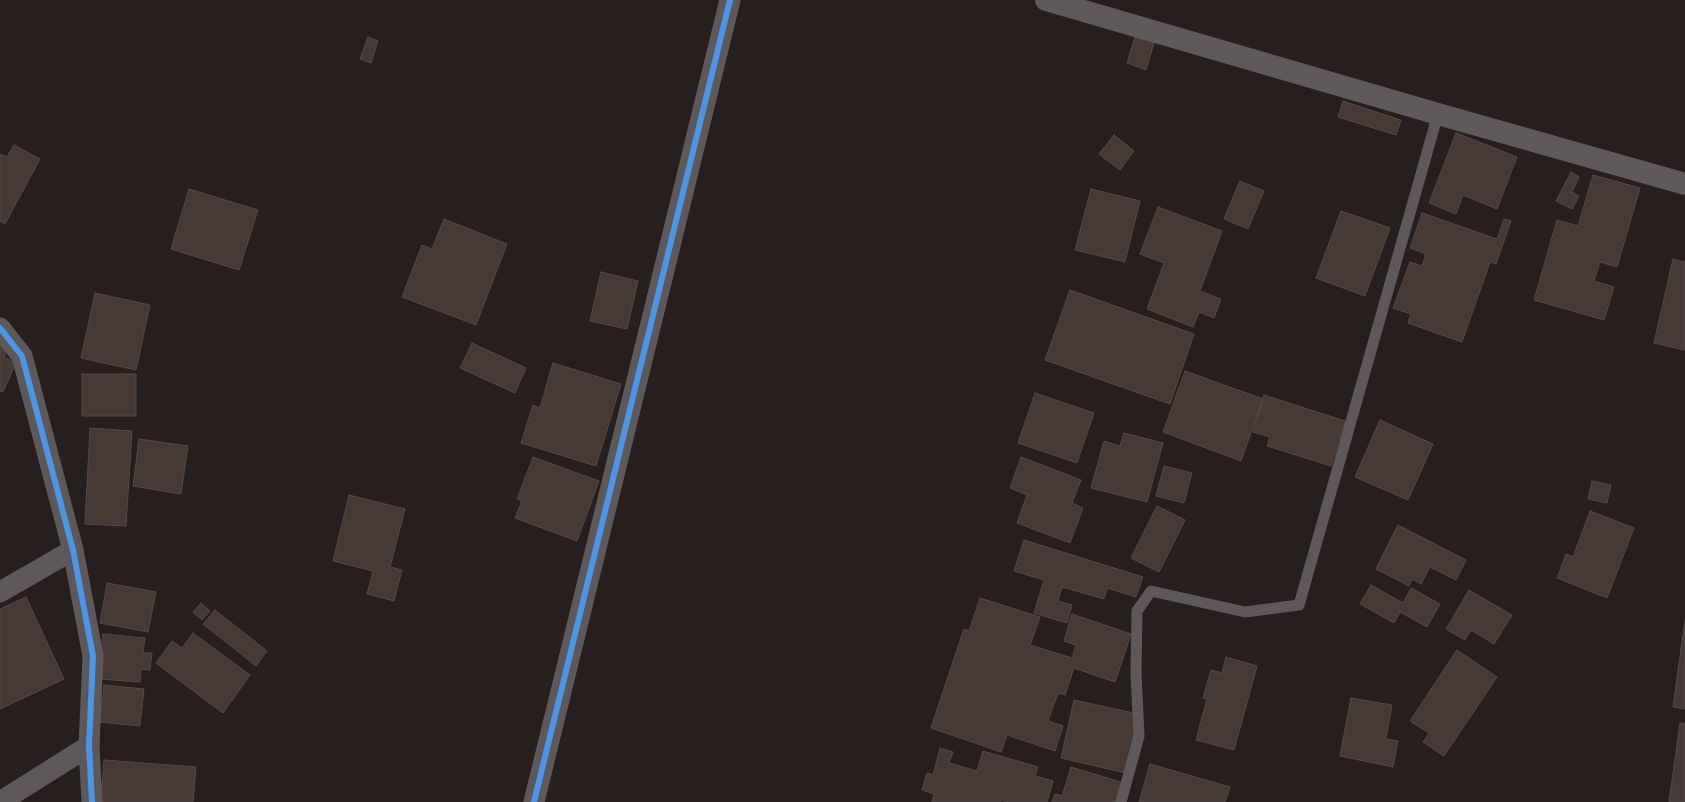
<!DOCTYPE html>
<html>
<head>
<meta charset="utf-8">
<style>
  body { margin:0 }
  canvas { display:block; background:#271e1e }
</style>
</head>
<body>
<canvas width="1685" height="802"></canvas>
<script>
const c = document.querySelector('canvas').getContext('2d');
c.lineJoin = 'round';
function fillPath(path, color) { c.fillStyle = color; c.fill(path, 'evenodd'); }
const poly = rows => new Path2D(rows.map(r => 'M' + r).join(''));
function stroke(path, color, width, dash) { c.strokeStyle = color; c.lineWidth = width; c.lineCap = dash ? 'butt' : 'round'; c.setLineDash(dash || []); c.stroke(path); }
const building = poly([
  [368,37,378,41,371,63,360,59,368,37],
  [1135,37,1154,43,1146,70,1127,63,1135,37],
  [1343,101,1401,120,1396,135,1338,117,1343,101],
  [1456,133,1517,157,1497,209,1463,195,1456,214,1429,203,1456,133],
  [1114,135,1134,151,1120,170,1099,154,1114,135],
  [14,145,40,159,5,224,0,221,0,154,7,157,14,145],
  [1571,172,1579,177,1572,192,1579,196,1572,209,1556,201,1571,172],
  [1593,175,1640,188,1617,267,1600,262,1594,281,1614,287,1604,320,1534,300,1557,220,1578,226,1593,175],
  [1240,181,1264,191,1248,229,1224,219,1240,181],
  [189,189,258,210,239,270,171,249,189,189],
  [1091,189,1140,201,1125,262,1075,250,1091,189],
  [1158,207,1222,231,1200,291,1221,299,1214,318,1199,312,1193,327,1147,309,1164,263,1140,254,1158,207],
  [1341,211,1390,228,1365,296,1316,278,1341,211],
  [1422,213,1497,239,1504,219,1511,221,1496,264,1490,262,1462,342,1408,323,1411,314,1393,308,1410,262,1422,266,1426,254,1410,248,1422,213],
  [444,219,507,244,476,325,402,297,422,245,432,249,444,219],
  [1673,259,1685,262,1685,350,1654,343,1673,259],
  [601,272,638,281,627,329,590,321,601,272],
  [1070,290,1194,334,1170,404,1045,360,1070,290],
  [95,293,150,305,136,370,81,358,95,293],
  [0,338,10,343,4,357,16,363,3,392,0,391,0,338],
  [472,343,526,368,515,393,460,368,472,343],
  [553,363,621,384,596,466,521,443,533,405,540,408,553,363],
  [1185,371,1263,399,1241,461,1163,432,1185,371],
  [82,374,136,374,136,416,82,416,82,374],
  [1035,393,1094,413,1077,463,1018,443,1035,393],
  [1264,395,1345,421,1331,466,1267,446,1270,437,1253,432,1264,395],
  [1380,420,1433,444,1408,500,1355,477,1380,420],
  [90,428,132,431,126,526,85,524,90,428],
  [1124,433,1163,443,1147,502,1091,488,1104,441,1120,446,1124,433],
  [139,439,188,446,181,494,133,486,139,439],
  [533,457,599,481,577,541,515,518,522,501,517,499,533,457],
  [1021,457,1081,480,1072,503,1083,508,1070,543,1017,523,1027,495,1010,488,1021,457],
  [1164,466,1192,473,1184,503,1156,496,1164,466],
  [1592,481,1611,485,1607,503,1588,499,1592,481],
  [349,495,405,509,390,567,402,570,394,601,367,594,373,571,333,561,349,495],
  [1157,506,1185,520,1159,572,1131,558,1157,506],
  [1590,511,1634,528,1607,598,1557,578,1566,554,1573,557,1590,511],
  [1398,525,1466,560,1456,580,1430,567,1421,584,1412,579,1409,586,1376,569,1398,525],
  [1024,540,1143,577,1136,597,1107,588,1104,599,1062,587,1058,601,1072,605,1067,623,1034,613,1044,580,1014,571,1024,540],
  [107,583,156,592,148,632,100,623,107,583],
  [1371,585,1403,603,1411,588,1440,604,1427,627,1400,612,1394,623,1360,604,1371,585],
  [1469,590,1512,615,1494,644,1471,630,1465,640,1446,629,1469,590],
  [26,597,64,679,0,709,0,609,26,597],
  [980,598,1040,617,1030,645,1072,658,1076,645,1064,641,1072,614,1131,634,1115,682,1074,668,1065,695,1058,693,1048,721,1063,726,1055,751,1007,735,1001,752,931,728,964,629,969,631,980,598],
  [201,603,210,611,202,620,193,612,201,603],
  [215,610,267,651,256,666,203,624,215,610],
  [1685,620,1685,709,1673,707,1685,620],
  [193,633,250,675,223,713,156,663,172,641,182,648,193,633],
  [103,634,145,638,143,653,152,653,150,670,141,669,140,682,99,679,103,634],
  [1457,650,1497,677,1444,756,1423,742,1429,733,1410,721,1457,650],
  [1226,657,1257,666,1234,750,1196,740,1207,699,1203,698,1211,670,1222,673,1226,657],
  [104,685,144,689,140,726,100,722,104,685],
  [1351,698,1392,705,1386,739,1398,741,1393,767,1340,756,1351,698],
  [1074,700,1143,715,1130,774,1061,758,1074,700],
  [1680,723,1685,724,1685,802,1669,802,1680,723],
  [940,748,953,752,949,763,977,771,983,751,1038,767,1035,776,1053,781,1047,802,1007,802,1001,800,1000,802,932,802,934,794,922,790,927,773,933,775,940,748],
  [104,760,196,767,193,802,101,802,104,760],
  [1150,764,1230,787,1225,802,1139,802,1150,764],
  [1071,767,1124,783,1118,802,1052,802,1055,794,1062,796,1071,767]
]);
const lane = poly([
  [1121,802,1139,736,1136,673,1137,611,1151,591,1245,612,1299,605,1438,114]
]);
const street = poly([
  [0,328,22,356,73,550,93,656,89,746,92,802],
  [0,592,73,550],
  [0,802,89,746],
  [534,802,730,0]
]);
const primary = poly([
  [1046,0,1438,114,1685,184]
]);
const cycleway = poly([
  [0,328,22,356,73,550,93,656,89,746,92,802],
  [534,802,730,0]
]);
fillPath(building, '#473934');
stroke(building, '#524a49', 1);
stroke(lane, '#5d595a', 11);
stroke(street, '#5d595a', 21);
stroke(primary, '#5f5a5a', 22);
stroke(cycleway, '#4d94e3', 6);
</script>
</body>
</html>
